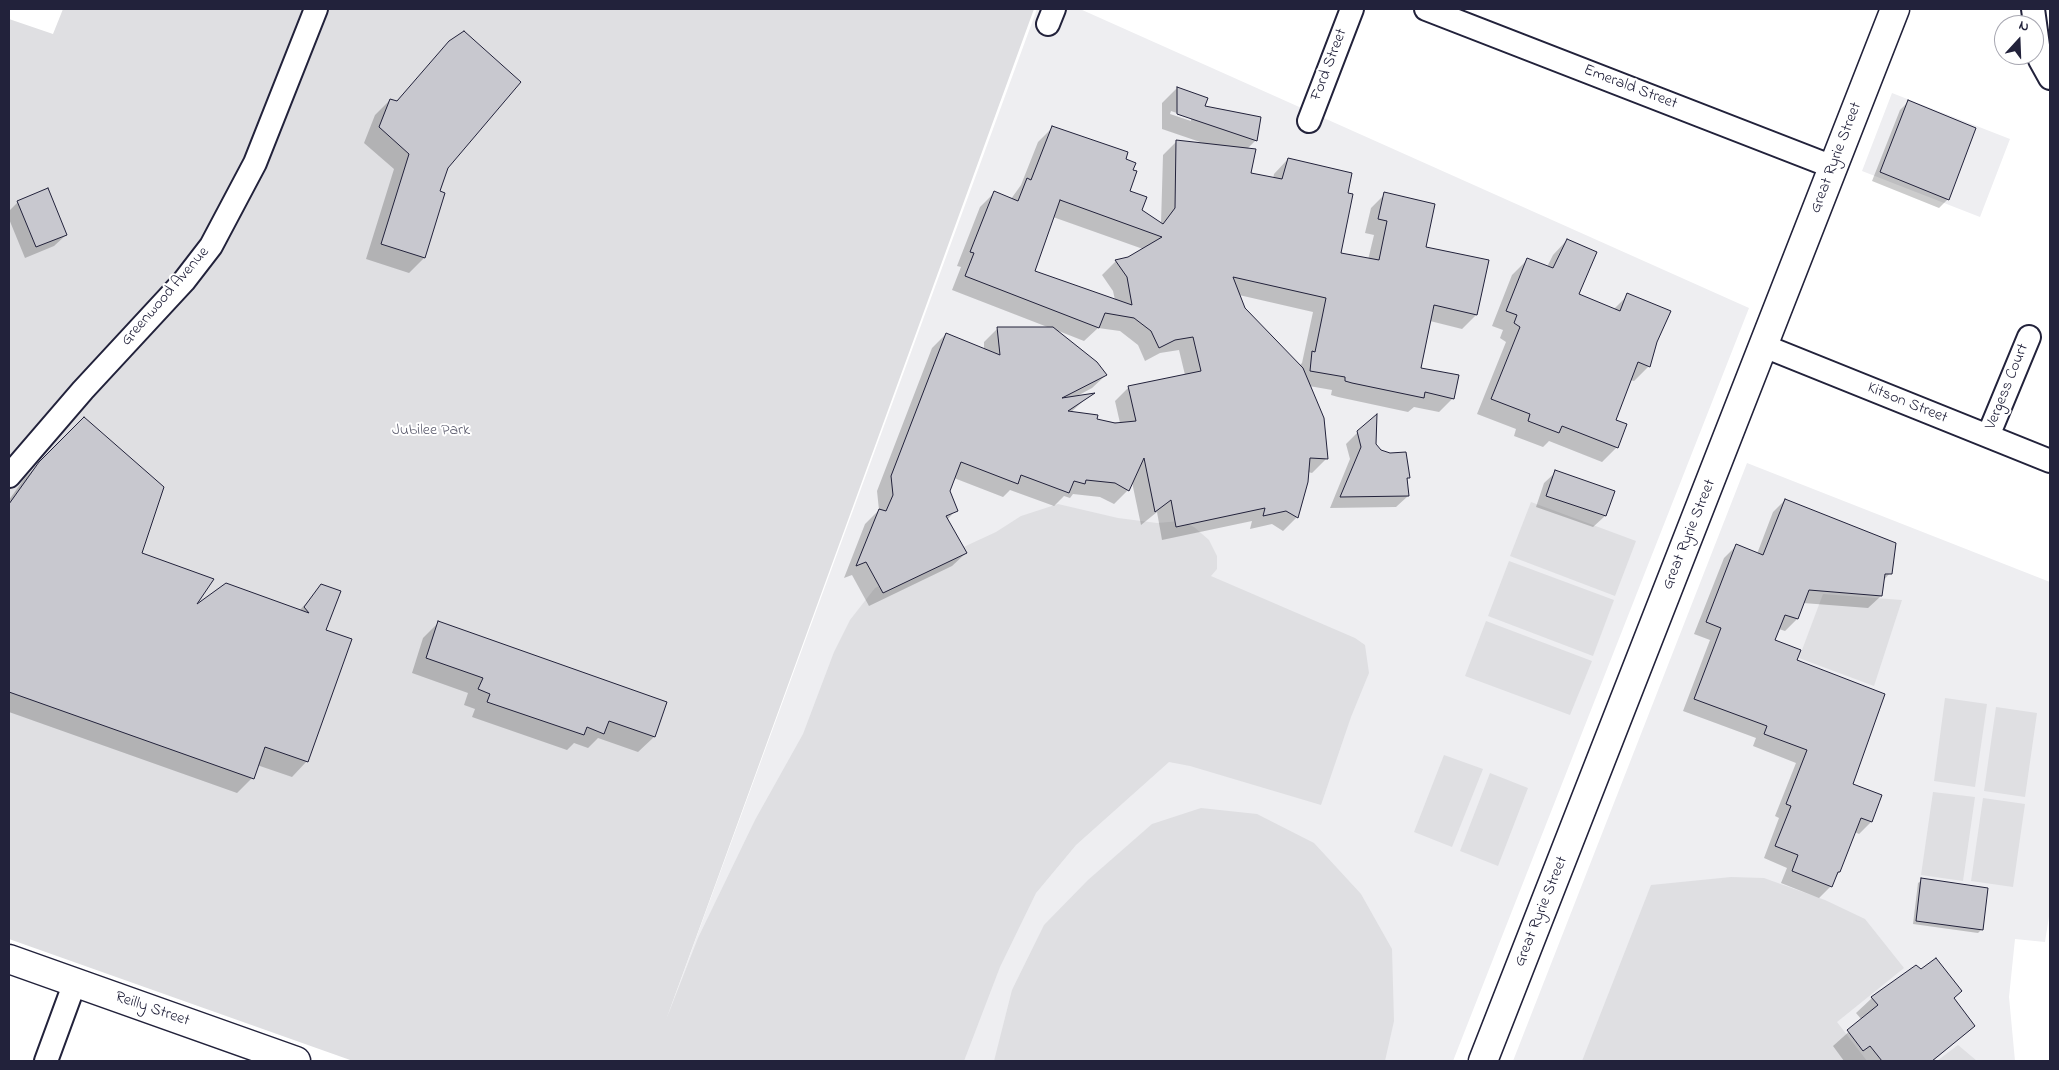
<!DOCTYPE html>
<html>
<head>
<meta charset="utf-8">
<style>
  body { margin:0 }
  #map { position:relative; width:2059px; height:1070px; overflow:hidden; background:#fff; font-family:"Indie Flower",sans-serif }
  canvas { display:block }
  .frame { position:absolute; inset:0; border:10px solid #22223b; pointer-events:none }
  .north { position:absolute; left:1994px; top:15px; width:50px; height:50px; box-sizing:border-box; background:#fff; border:1px solid #a7a7b1; border-radius:50%; rotate:20deg; font-size:14px; font-weight:700; line-height:20px; text-align:center; color:#22223b }
  .north::after { content:''; display:block; margin:auto; width:18px; height:22px; background:#22223b; clip-path:polygon(50% 0,100% 100%,50% 72%,0 100%) }
</style>
</head>
<body>
<div id="map">
<canvas width="2059" height="1070"></canvas>
<div class="frame"></div>
<div class="north">N</div>
</div>
<script>
const c = document.querySelector('canvas').getContext('2d');
c.lineJoin = 'round';
function fillPath(path, color) { c.fillStyle = color; c.fill(path, 'evenodd'); }
const poly = rows => new Path2D(rows.map(r => 'M' + r).join(''));
function stroke(path, color, width, dash) { c.strokeStyle = color; c.lineWidth = width; c.lineCap = dash ? 'butt' : 'round'; c.setLineDash(dash || []); c.stroke(path); }
function label(font, color, halo, rows, align = 'center') {
  c.font = font + ' "Indie Flower",sans-serif'; c.lineWidth = 4; c.setLineDash([]); c.textBaseline = 'middle'; c.strokeStyle = halo; c.fillStyle = color; for (const [text, x, y, turn = 0] of rows) {
    c.save(); c.translate(x, y); c.rotate((+turn || 0) * Math.PI / 180); c.textAlign = isNaN(turn) ? turn : align; if (halo) c.strokeText(text, 0, 0); c.fillText(text, 0, 0); c.restore();
  }
}
const built = poly([
  [1037,9,1080,9,1749,308,1453,1061,651,1061],
  [1892,93,2010,139,1980,217,1862,171],
  [1747,463,2050,582,2050,910,2045,942,2015,939,2009,997,2015,1061,1513,1061]
]);
const green = poly([
  [63,9,1034,9,666,1020,698,938,755,820,803,734,834,652,850,620,875,588,996,532,1021,516,1058,504,1118,518,1157,523,1180,521,1194,527,1209,540,1217,556,1217,569,1211,576,1355,638,1365,645,1369,673,1351,717,1321,805,1190,766,1169,762,1076,845,1036,893,1000,967,964,1061,353,1061,9,939,9,19,53,34],
  [1531,502,1636,541,1615,596,1510,556],
  [1509,561,1614,600,1593,656,1488,616],
  [1823,594,1902,600,1874,686,1799,658],
  [1486,621,1592,661,1570,715,1465,676],
  [1945,698,1987,704,1975,787,1934,781],
  [1996,707,2037,713,2025,797,1984,791],
  [1444,755,1483,769,1452,847,1414,832],
  [1490,773,1528,788,1498,866,1460,851],
  [1933,792,1975,797,1963,881,1921,875],
  [1983,798,2025,804,2013,887,1971,881],
  [1201,808,1257,814,1314,843,1361,894,1392,949,1394,1021,1385,1061,994,1061,1012,990,1044,925,1088,880,1152,824],
  [1731,877,1764,878,1825,900,1865,919,1904,968,1837,1022,1867,1061,1582,1061,1651,885],
  [1958,1045,1977,1061,1937,1061]
]);
const shadow = poly([
  [450,42,446,167,438,191,424,258,409,273,366,259,394,169,364,143,375,115,390,100,396,102],
  [1177,88,1256,140,1247,149,1250,174,1273,179,1274,174,1288,159,1346,194,1339,254,1368,260,1374,235,1365,233,1371,208,1385,194,1476,315,1462,329,1430,321,1420,369,1453,398,1439,412,1414,407,1408,412,1338,397,1331,395,1332,390,1309,386,1326,459,1312,473,1308,472,1297,517,1283,531,1272,524,1250,529,1252,521,1162,540,1157,512,1141,525,1132,482,1128,490,1114,504,1100,497,1073,494,1070,498,1064,496,1054,506,1010,490,1003,497,954,478,949,491,956,510,947,520,966,553,952,566,869,606,852,575,844,578,865,524,879,510,877,491,932,348,946,334,984,350,984,342,998,328,1050,328,952,290,961,267,957,266,980,207,994,193,1011,199,1021,185,1038,142,1052,128,1124,160,1128,192,1141,211,1161,224,1163,155,1177,141,1203,143,1162,129,1162,103],
  [1171,111,1191,118,1191,121,1170,114],
  [1053,217,1143,249,1128,258,1116,261,1102,275,1113,291,1115,300,1033,271],
  [1239,295,1313,312,1302,363,1299,366,1244,309],
  [1098,328,1120,331,1138,345,1145,361,1160,353,1179,350,1185,375,1129,387,1115,401,1120,423,1095,420,1070,413,1091,394,1077,396,1092,388,1106,375,1056,330,1084,341],
  [1909,101,1948,199,1939,208,1872,181,1900,110],
  [18,202,66,235,54,246,25,258,9,219,9,211],
  [1567,240,1577,295,1613,310,1628,295,1656,342,1649,366,1634,381,1630,380,1615,421,1617,447,1602,462,1549,441,1543,447,1514,436,1516,429,1477,414,1506,342,1500,338,1503,330,1492,326,1512,275,1527,260,1547,267,1553,255],
  [84,418,140,554,192,608,299,611,322,586,325,631,307,761,292,777,257,765,252,778,237,793,9,712,9,500,24,479],
  [1358,432,1380,451,1390,454,1408,478,1406,480,1408,496,1396,507,1330,508,1350,459,1346,444],
  [1556,472,1613,492,1605,516,1593,527,1536,507,1544,483],
  [1785,500,1890,573,1883,581,1881,596,1868,608,1803,603,1797,619,1785,631,1779,629,1774,641,1796,660,1851,784,1881,796,1871,822,1859,834,1855,832,1839,872,1831,886,1819,898,1781,883,1787,868,1764,858,1779,818,1775,816,1796,763,1753,746,1756,738,1683,711,1710,640,1694,634,1724,558,1736,546,1757,554,1773,512],
  [439,622,665,703,654,737,638,752,598,738,588,748,574,743,567,750,472,717,475,709,464,705,468,693,412,673,423,638],
  [1922,880,1982,929,1978,933,1913,924,1918,883],
  [1916,966,1953,999,1974,1026,1933,1061,1844,1061,1833,1046,1862,1020,1856,1013,1872,998]
]);
const building = poly([
  [464,31,521,82,448,168,440,191,445,193,425,258,381,244,409,154,379,127,390,99,397,101,449,41,464,31],
  [1177,87,1208,98,1205,106,1261,117,1257,141,1177,114,1177,87],
  [1908,100,1976,128,1949,200,1880,172,1908,100],
  [1052,126,1128,152,1126,159,1136,163,1133,170,1137,171,1130,191,1147,197,1142,210,1163,224,1175,208,1176,140,1256,149,1251,173,1282,179,1288,158,1352,173,1348,193,1353,194,1341,253,1379,260,1387,221,1378,219,1384,192,1435,204,1426,247,1489,260,1477,315,1434,305,1421,368,1459,375,1454,399,1425,392,1424,398,1352,383,1345,381,1345,377,1310,371,1312,351,1315,352,1326,298,1233,277,1245,308,1303,368,1324,418,1328,459,1310,458,1308,482,1298,518,1286,511,1263,516,1265,508,1176,527,1171,500,1155,512,1144,458,1129,491,1115,483,1086,480,1085,484,1074,481,1069,493,1021,475,1018,484,961,462,950,491,958,511,946,516,967,553,883,593,866,562,856,566,879,509,886,511,893,495,891,476,946,333,1000,355,997,327,1053,327,1097,362,1107,375,1062,398,1095,393,1068,411,1098,415,1097,419,1115,423,1136,421,1128,386,1201,371,1193,337,1175,340,1159,348,1151,331,1134,318,1105,313,1099,328,965,276,974,253,970,252,994,191,1018,201,1027,178,1031,180,1052,126],
  [1060,200,1162,237,1128,257,1115,260,1127,277,1132,305,1035,271,1060,200],
  [48,188,67,235,36,247,17,201,48,188],
  [1567,239,1597,252,1579,294,1620,311,1627,293,1671,311,1657,342,1650,367,1638,362,1616,420,1627,424,1618,448,1562,426,1559,433,1528,421,1530,414,1491,399,1520,327,1514,323,1517,315,1506,311,1527,258,1553,268,1567,239],
  [1377,414,1376,444,1381,450,1390,453,1406,452,1410,478,1407,478,1409,496,1340,497,1361,447,1357,431,1377,414],
  [84,417,164,487,142,553,214,579,197,604,226,583,309,613,304,607,321,584,341,591,326,630,352,639,308,762,265,747,254,779,9,692,9,504,39,462,84,417],
  [1555,470,1615,491,1606,516,1546,496,1555,470],
  [1785,499,1896,543,1892,574,1885,574,1882,596,1809,590,1798,619,1785,615,1775,640,1801,650,1797,660,1885,694,1853,784,1882,795,1872,822,1861,818,1840,872,1838,872,1832,887,1792,871,1798,855,1775,846,1791,806,1786,804,1807,750,1764,734,1767,726,1694,699,1721,628,1706,622,1736,544,1763,555,1785,499],
  [438,621,667,702,655,737,609,721,604,734,587,727,584,735,487,702,490,694,478,689,483,678,426,658,438,621],
  [1921,878,1988,888,1983,930,1916,921,1921,878],
  [1936,958,1962,991,1954,998,1975,1026,1932,1061,1882,1061,1870,1046,1863,1051,1847,1030,1878,1005,1871,997,1916,965,1921,969,1936,958]
]);
const street = poly([
  [1426,9,1833,167],
  [2033,9,2040,60,2050,78],
  [1048,24,1054,9],
  [1309,121,1352,9],
  [1764,346,2050,461],
  [1988,436,2029,337],
  [9,476,83,390,184,281,211,246,255,163,316,9],
  [46,1061,75,982]
]);
const secondary = poly([
  [9,959,296,1061],
  [1483,1061,1895,9]
]);
const streetNames = [
  ["Ford Street",1330,65,-69],
  ["Emerald Street",1630,88,21],
  ["Great Ryrie Street",1837,158,-69],
  ["Greenwood Avenue",166,297,-49],
  ["Vergess Court",2008,387,-68],
  ["Kitson Street",1907,404,22],
  ["Great Ryrie Street",1690,535,-68],
  ["Great Ryrie Street",1542,912,-68],
  ["Reilly Street",152,1010,19]
];
const parkNames = [
  ["Jubilee Park",431,431]
];
fillPath(built, '#eeeef1');
fillPath(green, '#dfdfe2');
fillPath(shadow, '#0003');
fillPath(building, '#c8c8cf');
stroke(building, '#22223b', 1);
stroke(street, '#22223b', 26);
stroke(secondary, '#22223b', 31);
stroke(street, '#fff', 22);
stroke(secondary, '#fff', 28);
label('16px', '#22223b', '#fff', streetNames);
label('16px', '#5b5b6d', '#fff', parkNames);
</script>
</body>
</html>
